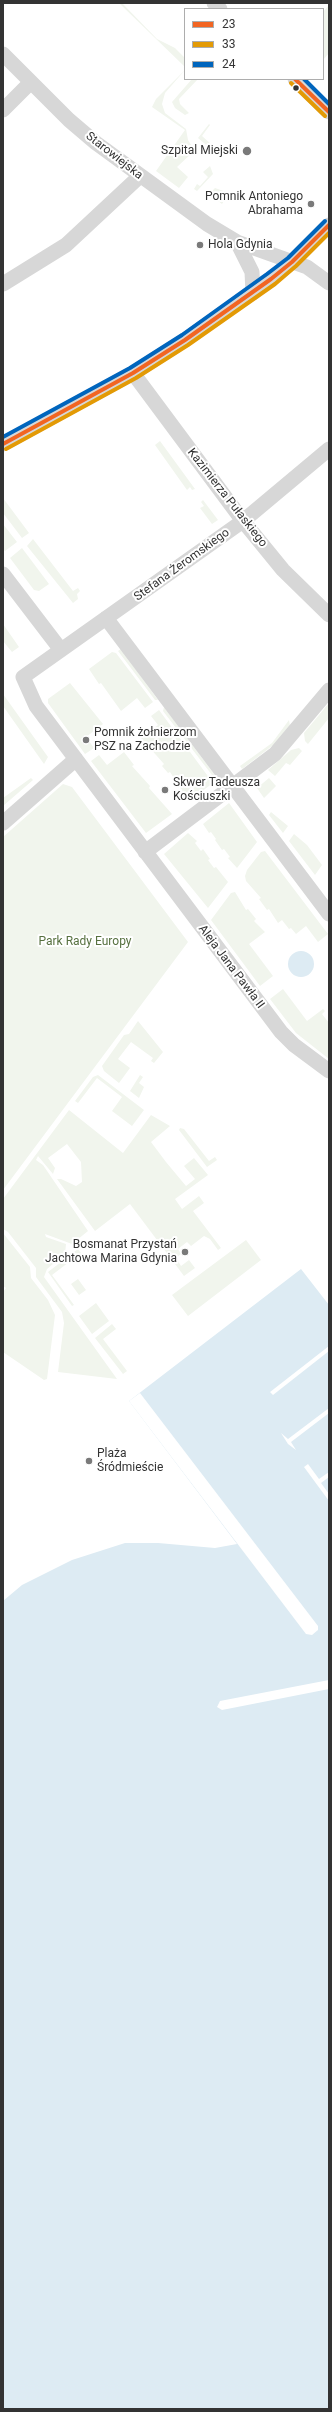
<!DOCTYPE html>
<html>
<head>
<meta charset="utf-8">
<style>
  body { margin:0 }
  #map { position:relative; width:332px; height:2412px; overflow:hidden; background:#fff; font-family:Roboto,sans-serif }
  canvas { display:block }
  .frame { position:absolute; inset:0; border:4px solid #333; pointer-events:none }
  .legend { position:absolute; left:184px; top:8px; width:140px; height:72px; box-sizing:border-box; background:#fff; border:1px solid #adadad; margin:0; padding:5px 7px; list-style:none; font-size:12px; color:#333 }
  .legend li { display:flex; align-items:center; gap:8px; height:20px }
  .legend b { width:20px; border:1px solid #adadad }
</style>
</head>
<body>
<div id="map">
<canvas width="332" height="2412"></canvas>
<div class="frame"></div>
<ul class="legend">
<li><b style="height:5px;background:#f26522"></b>23</li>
<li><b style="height:5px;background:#e39a05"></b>33</li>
<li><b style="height:5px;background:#0065bd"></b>24</li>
</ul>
</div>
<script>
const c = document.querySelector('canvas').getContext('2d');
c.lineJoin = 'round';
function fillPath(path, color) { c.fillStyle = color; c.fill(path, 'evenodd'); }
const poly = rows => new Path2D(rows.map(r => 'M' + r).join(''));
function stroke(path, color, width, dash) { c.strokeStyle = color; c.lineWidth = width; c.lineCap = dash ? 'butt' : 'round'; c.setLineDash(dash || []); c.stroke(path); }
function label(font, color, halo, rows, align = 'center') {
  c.font = font + ' Roboto,sans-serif'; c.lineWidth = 4; c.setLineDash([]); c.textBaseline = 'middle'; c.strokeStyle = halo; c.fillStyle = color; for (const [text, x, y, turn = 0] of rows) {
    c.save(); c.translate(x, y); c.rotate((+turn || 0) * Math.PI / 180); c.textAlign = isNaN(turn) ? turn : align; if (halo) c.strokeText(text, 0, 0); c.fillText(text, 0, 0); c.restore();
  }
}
const green = poly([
  [119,3,122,3,157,39,175,48,185,58,185,67],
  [329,5,329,53,323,60,323,12],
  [185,70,165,93,162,104,165,113,186,129,188,140,193,148,192,153,177,167,188,177,179,188,156,171,185,130,152,107,156,99],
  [192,79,198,79,179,99,180,104,189,113,185,115,175,108,172,102],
  [209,124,210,125,202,136,221,153,219,156,198,138],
  [210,166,213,174,197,191,194,189,197,184,200,186,208,177,203,172],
  [215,188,229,193,222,204,209,194],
  [160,441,195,489,192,490,190,487,187,490,155,445],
  [3,498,29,533,22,538,3,513],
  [203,500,218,520,212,524,200,508,204,506,201,502],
  [3,524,17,542,5,551,3,549],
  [33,539,73,591,78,588,80,591,77,594,78,599,73,603,27,546],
  [22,548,49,584,39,591,34,590,10,558],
  [3,624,19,647,12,652,3,641],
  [121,649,158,700,155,700,118,651],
  [112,652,116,653,153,702,145,708,137,698,121,711,101,683,99,684,89,669],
  [70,683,103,724,86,737,94,748,85,754,48,703,48,699],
  [3,694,48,757,44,764,3,706],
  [329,703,329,718,308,744,305,741,304,733],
  [164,707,217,778,215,779,163,711],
  [159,710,213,783,189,801,170,772,168,773,162,766,164,764,141,738,158,725,151,716],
  [289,720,290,726,276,743,242,769,240,766,272,743],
  [299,748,302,751,290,765,286,763,275,776,268,770,291,750],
  [124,752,134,765,132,766,150,786,149,788,172,814,146,833,91,761,99,755,107,765],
  [31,778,33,780,3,806,3,798],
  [269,778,276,786,264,798,257,788],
  [63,784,72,787,188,942,3,1190,3,837],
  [229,803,257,842,237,868,228,858,230,857,224,849,222,850,215,840,216,839,211,832,209,833,203,824],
  [271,812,288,826,283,833,269,815],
  [188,833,197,841,195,843,201,851,203,849,210,859,208,860,214,868,216,867,228,882,208,908,164,854],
  [294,834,307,845,322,865,315,875,289,841],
  [265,851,328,934,318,942,306,926,296,934,291,928,289,929,282,920,278,923,269,909,267,910,259,899,261,898,246,881,245,876,247,870,261,852],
  [235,892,246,910,248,909,256,919,254,921,265,932,249,944,273,976,260,986,211,920,231,893],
  [283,989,307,1021,323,1009,325,1011,322,1014,329,1023,329,1059,296,1033,270,999],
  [138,1021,163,1052,154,1063,151,1061,153,1058,131,1042,118,1059,130,1068,119,1083,104,1071,102,1066,124,1035,129,1034],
  [98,1075,144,1110,132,1126,112,1111,122,1097,97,1078,78,1103,75,1101,93,1077],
  [140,1075,143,1077,139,1083,144,1087,139,1098,130,1091],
  [69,1110,123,1153,151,1115,170,1126,151,1142,166,1162,186,1186,195,1179,184,1166,194,1158,208,1175,175,1199,182,1209,199,1196,204,1203,193,1211,221,1248,218,1250,210,1239,204,1236,191,1246,187,1242,178,1249,181,1254,176,1258,181,1266,189,1260,195,1268,184,1276,130,1204,95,1231,57,1179,61,1179,76,1186,82,1182,81,1162,67,1144,48,1158,55,1168,53,1174,38,1156,36,1160,43,1165,88,1231,72,1244,45,1234,46,1237,66,1244,65,1254,47,1269,44,1277,117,1379,58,1372,64,1323,62,1312,36,1277,36,1268,8,1232,3,1229,3,1199],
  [180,1128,184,1129,209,1161,215,1157,217,1160,207,1167,179,1130],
  [3,1233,30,1267,31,1278,48,1300,55,1315,47,1379,44,1380,3,1352,3,1292,6,1288,3,1286],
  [246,1240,261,1260,188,1316,172,1295],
  [78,1249,81,1253,52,1275,74,1305,72,1306,48,1272],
  [78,1279,86,1290,79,1295,71,1284],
  [96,1303,109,1321,92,1334,79,1316],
  [112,1324,116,1329,103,1339,127,1371,123,1374,95,1338]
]);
const water = poly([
  '288 964a13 13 0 1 1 26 0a13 13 0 1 1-26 0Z',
  [301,1269,329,1305,329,2409,3,2409,3,1601,22,1585,72,1560,125,1543,158,1543,215,1548,237,1544,129,1401]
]);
const pier = poly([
  [329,1346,329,1351,273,1395,270,1392],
  [140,1393,318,1626,318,1630,312,1635,306,1634,129,1401],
  [329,1408,329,1413,291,1442,296,1450,288,1444,281,1433,288,1439],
  [308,1464,319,1479,329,1472,329,1477,321,1483,329,1494,329,1501,304,1467],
  [329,1680,329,1689,222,1710,217,1707,220,1701]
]);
const minor = poly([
  [214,3,220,9],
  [3,54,69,120,96,143,207,224,237,242,307,267,329,283],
  [295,79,329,112],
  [3,110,31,82],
  [237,242,252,272,253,293],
  [3,284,66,245,140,176],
  [133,373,243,521,283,570,329,615],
  [3,444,133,373,185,340,271,279,292,262,329,225],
  [329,449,243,521,23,677,36,706,281,1032,294,1045,329,1071],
  [3,574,61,650],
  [106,618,329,914],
  [3,823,76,759],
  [145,852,275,754,329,690]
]);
const bus1 = poly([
  [295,79,329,112],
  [3,444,133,373,185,340,271,279,292,262,329,225]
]);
const bus2 = poly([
  [291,83,325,116],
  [6,449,136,378,188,345,275,284,296,266,329,233]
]);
const bus3 = poly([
  [304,79,329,104],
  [3,437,130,368,182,335,267,274,288,258,325,221]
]);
const markers = [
  [296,88,3.5,"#333"],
  [247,151,5,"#7a7a7a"],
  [311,204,4,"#7a7a7a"],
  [200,245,4,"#7a7a7a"],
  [86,740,4,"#7a7a7a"],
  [165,790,4,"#7a7a7a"],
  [185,1252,4,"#7a7a7a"],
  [89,1461,4,"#7a7a7a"]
];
const poiNames = [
  ["Szpital Miejski",238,151,"right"],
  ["Pomnik Antoniego",303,197,"right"],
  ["Abrahama",303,211,"right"],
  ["Hola Gdynia",208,245],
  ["Pomnik żołnierzom",94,733],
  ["PSZ na Zachodzie",94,747],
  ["Skwer Tadeusza",173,783],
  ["Kościuszki",173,797],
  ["Bosmanat Przystań",177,1245,"right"],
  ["Jachtowa Marina Gdynia",177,1259,"right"],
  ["Plaża",97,1454],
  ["Śródmieście",97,1468]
];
const streetNames = [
  ["Starowiejska",114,156,38],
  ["Kazimierza Pułaskiego",227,498,52],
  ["Stefana Żeromskiego",182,565,-36],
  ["Aleja Jana Pawła II",231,967,53]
];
const parkNames = [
  ["Park Rady Europy",85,942]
];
fillPath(green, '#f1f5ed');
fillPath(water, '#ddebf3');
fillPath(pier, '#fff');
stroke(minor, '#d7d7d7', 15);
stroke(bus1, '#f26522', 4);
stroke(bus2, '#e39a05', 4);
stroke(bus3, '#0065bd', 4);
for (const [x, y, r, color] of markers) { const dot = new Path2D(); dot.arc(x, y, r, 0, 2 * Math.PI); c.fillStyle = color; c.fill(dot); stroke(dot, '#fff', 1.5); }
label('12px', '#333', '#fff', poiNames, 'left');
label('12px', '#333', '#fff', streetNames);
label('12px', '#56703f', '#fff', parkNames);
</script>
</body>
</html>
